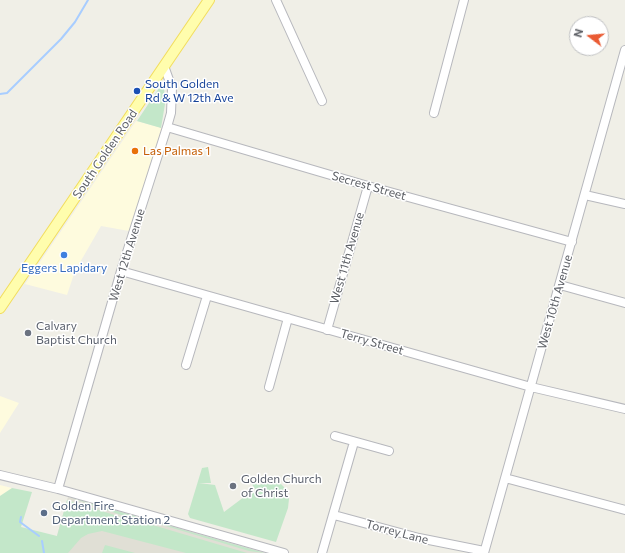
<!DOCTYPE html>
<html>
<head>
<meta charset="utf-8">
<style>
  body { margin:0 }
  #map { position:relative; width:625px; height:553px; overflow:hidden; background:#f0efe7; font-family:Commissioner,sans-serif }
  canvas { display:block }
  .north { position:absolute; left:569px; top:16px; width:40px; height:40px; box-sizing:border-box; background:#fff; border:1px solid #bfc0c2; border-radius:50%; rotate:286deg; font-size:11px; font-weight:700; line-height:16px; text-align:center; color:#5e6167 }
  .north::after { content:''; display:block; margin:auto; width:14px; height:18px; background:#ea5b33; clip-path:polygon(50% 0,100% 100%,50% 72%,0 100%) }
</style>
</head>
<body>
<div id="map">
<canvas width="625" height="553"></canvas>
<div class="north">N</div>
</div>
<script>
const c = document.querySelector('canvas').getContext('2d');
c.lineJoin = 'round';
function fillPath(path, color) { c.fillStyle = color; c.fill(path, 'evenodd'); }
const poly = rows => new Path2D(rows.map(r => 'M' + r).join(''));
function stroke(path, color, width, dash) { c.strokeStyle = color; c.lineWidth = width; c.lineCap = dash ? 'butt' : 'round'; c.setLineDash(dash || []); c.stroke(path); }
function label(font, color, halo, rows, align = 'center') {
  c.font = font + ' Commissioner,sans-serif'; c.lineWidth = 3; c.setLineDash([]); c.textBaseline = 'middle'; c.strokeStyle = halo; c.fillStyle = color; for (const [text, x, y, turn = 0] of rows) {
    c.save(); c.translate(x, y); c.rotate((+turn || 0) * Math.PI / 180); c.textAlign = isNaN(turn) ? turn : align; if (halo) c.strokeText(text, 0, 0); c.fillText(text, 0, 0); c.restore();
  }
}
const commercial = poly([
  [136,121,162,128,129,231,101,226,75,271,67,295,25,284],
  [0,396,19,403,0,433],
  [0,485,12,488,0,496]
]);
const education = poly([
  [68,497,265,553,52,553]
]);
const green = poly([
  [161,85,164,86,165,104,161,128,137,121],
  [208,467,211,483,199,483,215,485,224,512,248,494,250,496,256,490,251,483,260,485,267,479,280,483,285,488,289,499,288,508,276,542,190,518,188,514,202,468],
  [12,488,32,492,21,527,57,536,67,500,130,520,156,526,247,553,186,553,102,531,88,534,81,538,68,553,0,553,0,496],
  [69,497,226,542,265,553,249,551,156,523,127,517],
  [105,545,135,553,102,553]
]);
const stream = poly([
  [0,94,7,93,61,39,75,22,88,0],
  [21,517,20,522,39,536],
  [42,541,44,553]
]);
const minor = poly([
  [276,0,322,101],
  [434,113,464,0],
  [167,127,368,186,572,242],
  [585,195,625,204],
  [121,271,531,387,625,409],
  [560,285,625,303],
  [327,330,368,186],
  [186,365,207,296],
  [269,387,288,318],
  [335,436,389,451],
  [0,475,58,489,284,553],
  [505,478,625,510],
  [58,489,121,271,167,127,171,113,172,88,164,66],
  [334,515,419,538,484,551],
  [322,553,354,442],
  [484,553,625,50]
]);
const major = poly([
  [0,308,209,0]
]);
const markers = [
  [137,91,4,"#1a4fb4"],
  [135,151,4,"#e8710a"],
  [64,255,4,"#3f7fe0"],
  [28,333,4,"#6b7280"],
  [233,486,4,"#6b7280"],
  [44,513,4,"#5c6f8a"]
];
const transitNames = [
  ["South Golden",145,84],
  ["Rd & W 12th Ave",145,98]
];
const foodNames = [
  ["Las Palmas 1",143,151]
];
const streetNames = [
  ["South Golden Road",105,154,-56],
  ["Secrest Street",369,186,16],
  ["West 12th Avenue",127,255,-73],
  ["West 11th Avenue",347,258,-74],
  ["West 10th Avenue",555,302,-74],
  ["Terry Street",372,342,16],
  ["Torrey Lane",397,532,15]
];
const shopNames = [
  ["Eggers Lapidary",64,268]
];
const worshipNames = [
  ["Calvary",36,326],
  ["Baptist Church",36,340],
  ["Golden Church",241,479],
  ["of Christ",241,493]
];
const serviceNames = [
  ["Golden Fire",52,506],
  ["Department Station 2",52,520]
];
fillPath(commercial, '#fefbde');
fillPath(education, '#e0dfd5');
fillPath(green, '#c3e7c9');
stroke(stream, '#a8cdff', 2);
stroke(minor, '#b7b8bd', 10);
stroke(major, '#f2dd5e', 12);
stroke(minor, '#fff', 8);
stroke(major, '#fffdad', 10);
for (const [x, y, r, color] of markers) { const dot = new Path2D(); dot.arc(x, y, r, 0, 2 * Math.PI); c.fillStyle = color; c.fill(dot); stroke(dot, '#fff', 1.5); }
label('12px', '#164399', '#fff', transitNames, 'left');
label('12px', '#c56008', '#fff', foodNames, 'left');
label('12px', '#5e6167', '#fff', streetNames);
label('12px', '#366cbe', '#fff', shopNames);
label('12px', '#5b616d', '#fff', worshipNames, 'left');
label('12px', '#4e5e75', '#fff', serviceNames, 'left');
</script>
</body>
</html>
